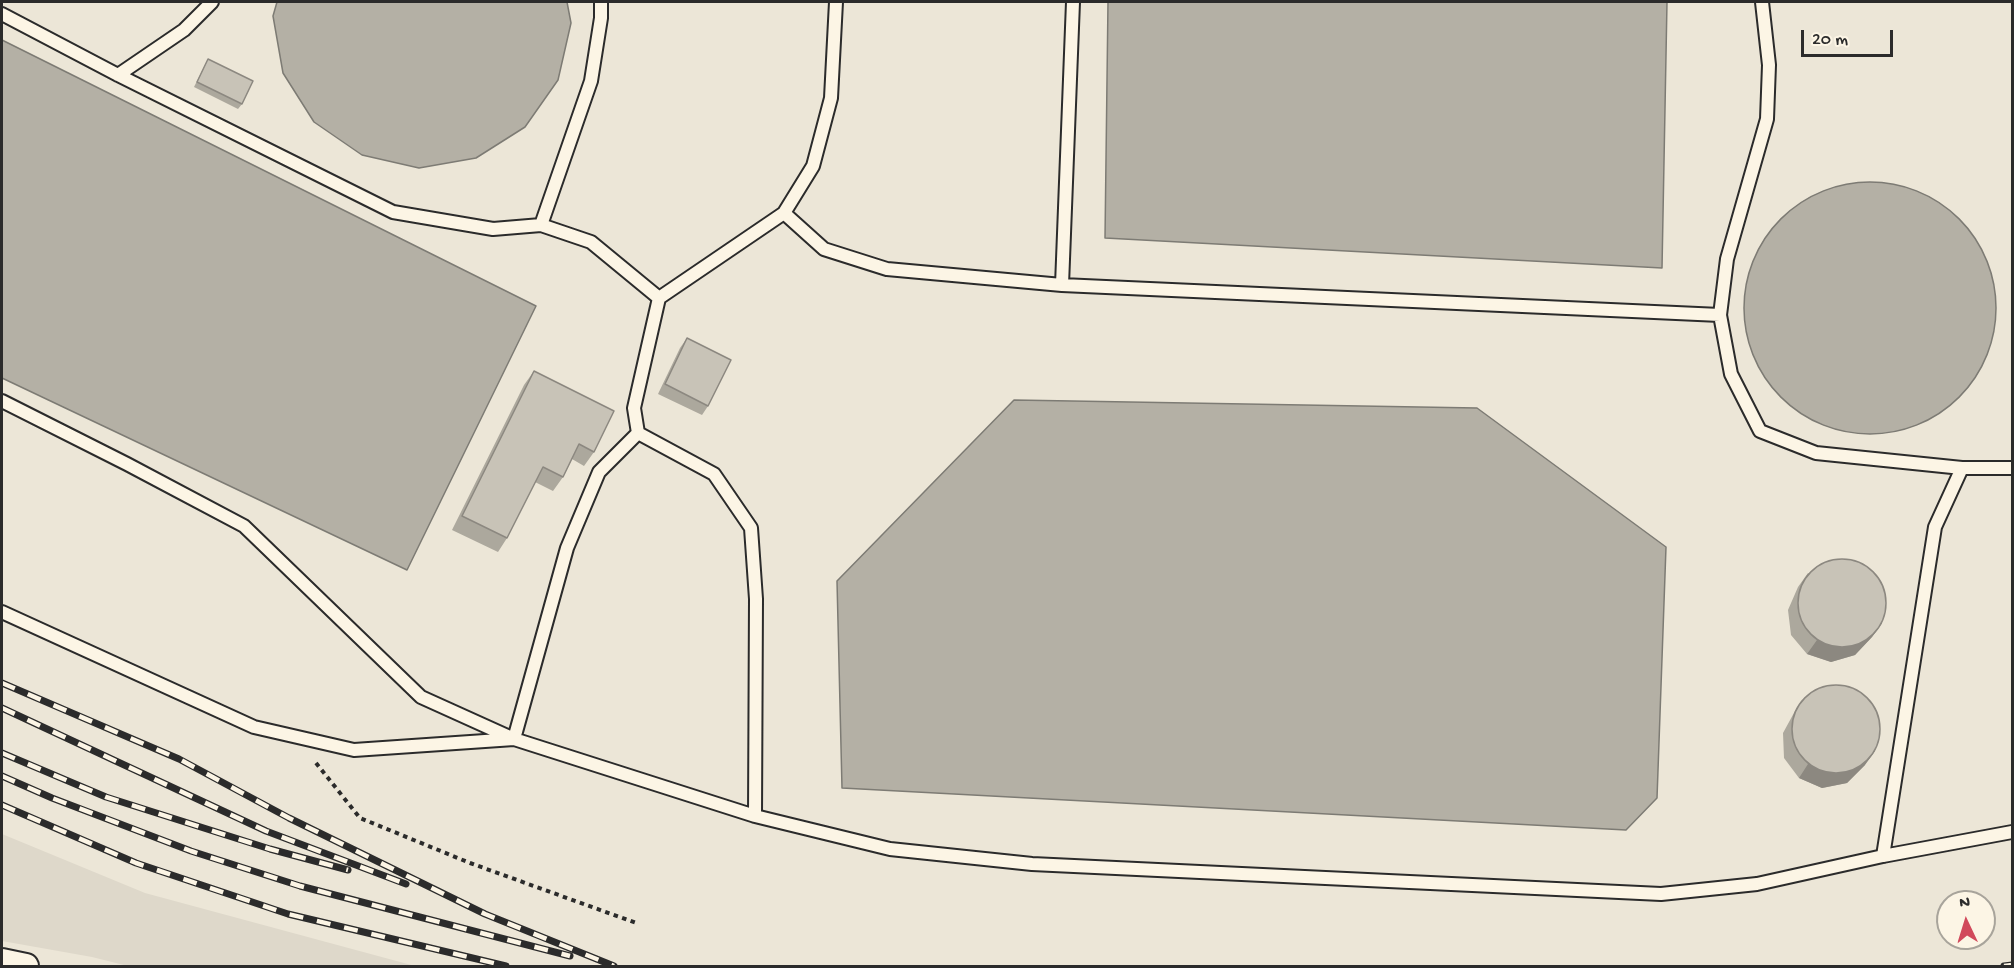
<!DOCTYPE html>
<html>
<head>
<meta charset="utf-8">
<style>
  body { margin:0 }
  #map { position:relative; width:2014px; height:968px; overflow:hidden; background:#fcf5e5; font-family:"Gochi Hand",sans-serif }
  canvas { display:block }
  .frame { position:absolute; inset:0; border:3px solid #2b2b2b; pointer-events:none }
  .north { position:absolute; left:1936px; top:890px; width:60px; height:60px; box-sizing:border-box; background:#fcf5e5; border:2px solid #a8a49b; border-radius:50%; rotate:356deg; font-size:16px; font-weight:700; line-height:24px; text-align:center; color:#2b2b2b }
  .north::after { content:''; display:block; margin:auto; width:21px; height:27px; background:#d1495b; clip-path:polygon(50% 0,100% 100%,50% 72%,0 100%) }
  .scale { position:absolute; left:1801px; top:30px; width:92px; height:27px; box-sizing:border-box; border:3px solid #2b2b2b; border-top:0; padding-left:8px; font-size:18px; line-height:21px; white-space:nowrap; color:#2b2b2b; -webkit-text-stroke:4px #fcf5e5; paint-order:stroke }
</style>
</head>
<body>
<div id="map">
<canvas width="2014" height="968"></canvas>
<div class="frame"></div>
<div class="north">N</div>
<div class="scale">20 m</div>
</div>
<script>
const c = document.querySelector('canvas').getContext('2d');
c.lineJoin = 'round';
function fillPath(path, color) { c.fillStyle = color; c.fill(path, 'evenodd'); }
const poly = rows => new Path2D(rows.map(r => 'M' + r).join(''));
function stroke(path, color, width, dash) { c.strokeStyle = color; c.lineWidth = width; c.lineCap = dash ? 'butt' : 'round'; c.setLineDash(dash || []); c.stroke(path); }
const built = poly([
  [2,2,2012,2,2012,966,2,966],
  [1948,902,1984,902,1984,938,1948,938]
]);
const green = poly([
  [2,834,145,893,415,966,128,966,92,957,2,941]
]);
const water = poly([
  [277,2,567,2,571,23,558,80,525,127,476,158,419,168,362,155,314,122,283,73,273,16,277,2],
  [1108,2,1667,2,1662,268,1105,238,1108,2],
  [2,40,536,306,407,570,2,378,2,40],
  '1744 308a126 126 0 1 1 252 0a126 126 0 1 1-252 0Z',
  [1014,400,1477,408,1666,547,1657,798,1626,830,842,788,837,581,1014,400]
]);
const path = poly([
  [316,763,360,818,470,863,639,924]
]);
const lane = poly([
  [1073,2,1062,285,1720,315],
  [1762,2,1769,65,1767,119,1727,259,1720,315,1731,374,1760,431,1816,453,1962,468,1935,527,1883,856],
  [2,14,118,75,393,212,493,229,541,225,591,242,659,298,784,213,824,249,887,269,1062,285],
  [118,75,184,30,212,2],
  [784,213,813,166,831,98,836,2],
  [541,225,591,81,601,18,601,2],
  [659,298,634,408,638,433,714,474,751,528,756,599,755,816],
  [2,401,127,464,244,526,421,697,514,739,755,816,890,849,1032,864,1661,894,1757,884,1883,856,2012,832],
  [1962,468,2012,468],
  [2,612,254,727,354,750,514,739,567,548,599,472,638,433]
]);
const street = poly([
  [2,961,26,966]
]);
const rail = poly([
  [2,683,179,759,289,818,485,914,614,966],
  [2,708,266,831,406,884],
  [2,753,106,797,270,849,348,870],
  [2,776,52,798,191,851,300,886,570,956],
  [2,805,136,863,288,914,506,966],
  [2004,966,2012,965]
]);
const wall = poly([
  [208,59,242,104,238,109,194,87],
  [687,338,708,406,702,415,658,394,680,348],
  [534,371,594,452,584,466,572,459,563,477,553,491,535,482,507,538,498,552,452,530,524,385],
  [1808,573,1882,623,1872,637,1855,655,1831,662,1807,654,1791,635,1788,610,1798,587],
  [1805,697,1865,765,1847,783,1822,788,1799,778,1784,758,1783,733,1795,711]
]);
const shadedWall = poly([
  [1882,623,1872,637,1855,655,1831,662,1807,654,1817,640],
  [1875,751,1865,765,1847,783,1822,788,1799,778,1808,764]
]);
const building = poly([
  [208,59,253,81,242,104,197,82,208,59],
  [687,338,731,360,708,406,665,384,687,338],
  [534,371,614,411,594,452,579,444,563,477,543,467,507,538,462,516,534,371],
  '1798 603a44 44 0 1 1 88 0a44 44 0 1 1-88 0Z',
  '1792 729a44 44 0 1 1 88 0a44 44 0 1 1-88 0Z'
]);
fillPath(built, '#ece6d7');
fillPath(green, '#ded8ca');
fillPath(water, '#b4b0a5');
stroke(water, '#7d7b74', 1.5);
stroke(lane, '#2b2b2b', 16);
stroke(street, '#2b2b2b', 28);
stroke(path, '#2b2b2b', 4, [4.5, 4.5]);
stroke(lane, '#fcf5e5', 12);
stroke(street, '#fcf5e5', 24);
stroke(rail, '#2b2b2b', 7);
stroke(rail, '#fcf5e5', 4.5, [14]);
fillPath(wall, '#aca89d');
fillPath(shadedWall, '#8c8880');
fillPath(building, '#c8c3b7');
stroke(building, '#8c8880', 1.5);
</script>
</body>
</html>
